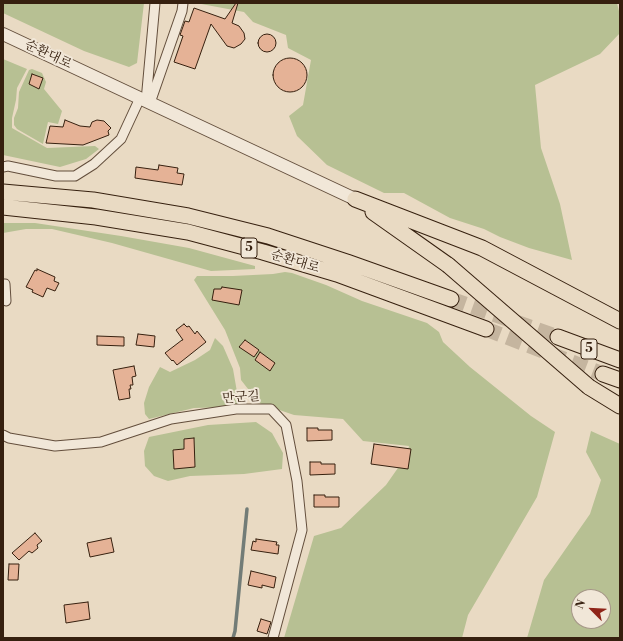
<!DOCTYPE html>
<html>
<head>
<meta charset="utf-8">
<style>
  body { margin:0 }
  #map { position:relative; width:623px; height:641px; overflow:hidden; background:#e9dac3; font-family:"Libre Bodoni",serif }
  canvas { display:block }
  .frame { position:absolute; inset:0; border:4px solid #36200f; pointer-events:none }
  .north { position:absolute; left:571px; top:589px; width:40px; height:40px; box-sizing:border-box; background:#f1e7d8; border:1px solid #a69788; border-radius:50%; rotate:294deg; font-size:11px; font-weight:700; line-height:16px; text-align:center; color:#36200f }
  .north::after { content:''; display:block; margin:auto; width:14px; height:18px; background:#8f2418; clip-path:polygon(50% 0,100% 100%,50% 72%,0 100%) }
</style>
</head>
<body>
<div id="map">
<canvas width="623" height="641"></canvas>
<div class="frame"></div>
<div class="north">N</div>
</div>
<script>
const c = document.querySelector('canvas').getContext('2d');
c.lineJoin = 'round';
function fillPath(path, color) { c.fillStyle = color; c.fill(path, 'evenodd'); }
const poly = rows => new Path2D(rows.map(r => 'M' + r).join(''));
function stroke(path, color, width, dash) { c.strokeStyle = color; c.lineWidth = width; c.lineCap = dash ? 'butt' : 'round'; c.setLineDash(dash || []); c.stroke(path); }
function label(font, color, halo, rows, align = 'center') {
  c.font = font + ' "Libre Bodoni","Noto Serif KR",serif'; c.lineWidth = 4; c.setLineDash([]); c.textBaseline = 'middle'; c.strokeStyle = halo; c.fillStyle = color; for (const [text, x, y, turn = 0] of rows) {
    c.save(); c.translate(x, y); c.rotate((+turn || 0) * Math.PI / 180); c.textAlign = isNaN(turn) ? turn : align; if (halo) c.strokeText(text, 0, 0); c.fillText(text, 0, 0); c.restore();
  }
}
const green = poly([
  [3,3,144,3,137,63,129,67,84,51,3,13],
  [196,3,617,3,620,15,620,33,600,54,535,85,541,148,560,204,572,260,529,248,500,237,484,229,450,218,404,193,384,193,327,165,297,136,289,116,303,105,311,60,288,48,286,35,253,22,244,12],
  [3,59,27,69,17,88,16,100,12,118,12,128,47,148,95,146,99,149,86,159,60,167,3,155],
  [32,69,42,73,46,82,44,89,62,111,58,124,48,122,43,144,17,129,14,125,14,118,18,108,19,92,29,70],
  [3,223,35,223,121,236,189,248,255,266,255,269,211,271,112,243,52,229,26,229,3,233],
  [285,272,292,273,326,285,362,301,427,323,439,332,443,342,470,367,531,416,555,432,537,497,468,615,462,638,284,638,314,536,341,528,386,485,407,455,409,446,363,441,343,419,294,415,259,403,241,380,240,368,225,330,194,280,197,276,233,276,273,274],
  [215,338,223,346,233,369,237,392,243,403,231,407,194,408,149,419,145,414,144,403,149,387,160,367,170,372,195,360,210,350],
  [256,422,272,433,283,453,282,469,244,474,190,476,168,481,154,476,145,466,144,451,149,437,208,425],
  [591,431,620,444,620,638,527,638,544,580,590,514,601,480,586,452],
  [579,597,603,597,603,621,579,621]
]);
const stream = poly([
  [233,638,235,631,247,509]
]);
const building = poly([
  [236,3,238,3,232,23,239,26,244,33,245,39,241,44,234,48,227,46,211,24,195,69,174,62,183,36,180,35,185,21,189,22,194,8,225,19,236,3],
  '258 43a9 9 0 1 1 18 0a9 9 0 1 1-18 0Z',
  '273 75a17 17 0 1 1 34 0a17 17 0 1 1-34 0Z',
  [32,74,43,78,39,89,29,84,32,74],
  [65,120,80,126,90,127,92,122,97,120,104,121,111,128,108,131,109,135,83,145,46,143,50,126,63,127,65,120],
  [159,165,178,168,177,173,184,174,182,185,135,178,136,167,158,170,159,165],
  [37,269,55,277,54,281,59,283,55,291,47,288,43,297,32,292,33,290,26,287,35,270,37,271,37,269],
  [222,287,242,290,239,305,212,300,214,289,221,289,222,287],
  [184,324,187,327,189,326,195,334,197,331,206,342,177,365,173,360,172,361,165,353,182,340,183,340,176,330,184,324],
  [138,334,155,336,154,347,136,345,138,334],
  [97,336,124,337,124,346,97,345,97,336],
  [245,340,259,350,254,357,239,347,245,340],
  [260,352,275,363,270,371,255,360,260,352],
  [134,366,136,376,132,377,133,385,130,385,131,389,129,389,130,398,119,400,113,370,134,366],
  [307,428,318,428,318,430,332,430,332,440,307,441,307,428],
  [194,438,195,467,174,469,173,450,184,449,184,439,194,438],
  [374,444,411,449,408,469,371,464,374,444],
  [310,462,321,462,321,464,335,464,335,474,310,475,310,462],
  [314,495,325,495,325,497,339,497,339,507,314,507,314,495],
  [35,533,42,541,37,545,38,548,32,553,29,551,19,560,12,553,35,533],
  [111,538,114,552,90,557,87,543,111,538],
  [256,539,277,542,276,545,279,545,278,554,251,550,253,541,256,542,256,539],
  [9,564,19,564,18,580,8,580,9,564],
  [251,571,276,577,274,588,262,585,262,588,248,585,251,571],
  [88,602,90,619,66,623,64,605,88,602],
  [261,619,271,622,267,634,257,631,261,619]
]);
const trunkTunnel = poly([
  [451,299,558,337],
  [486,329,603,374]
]);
const minor = poly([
  [146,101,155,3],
  [150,103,182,11,183,3],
  [3,167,8,166,56,176,75,176,94,164,121,139,140,98],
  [3,284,5,284,6,301],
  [3,435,9,438,55,446,101,442,171,419,236,409,271,409,286,425,297,481,302,530,273,638]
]);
const tertiary = poly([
  [3,34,355,199]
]);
const trunk = poly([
  [3,192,93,200,188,216,268,236,347,262,451,299],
  [355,199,482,248,620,321],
  [3,207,96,217,188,232,263,252,337,274,486,329],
  [373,212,448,265],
  [558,337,620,360],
  [603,374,620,380],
  [589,387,620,406]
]);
const trunkBridge = poly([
  [448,265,589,387]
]);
const shields = [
  [249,248,16],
  [589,349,16]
];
const shieldNames = [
  ["5",249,248],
  ["5",589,349]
];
const streetNames = [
  ["순환대로",48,55,25],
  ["순환대로",295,262,17],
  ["만군길",241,398,-4]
];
fillPath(green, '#b7c093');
stroke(stream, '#727c77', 3.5);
fillPath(building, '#e5b296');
stroke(building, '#36200f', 1);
stroke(trunkTunnel, '#c5b59f', 15, [15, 8]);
stroke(minor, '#634e3c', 11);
stroke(tertiary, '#634e3c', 14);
stroke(trunk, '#36200f', 17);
stroke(minor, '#f1e7d8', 9);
stroke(tertiary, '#f1e7d8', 12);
stroke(trunk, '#e9dac3', 15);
stroke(trunkBridge, '#36200f', 17, []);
stroke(trunkBridge, '#e9dac3', 15);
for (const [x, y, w] of shields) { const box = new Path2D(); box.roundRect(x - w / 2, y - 10, w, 20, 3); c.fillStyle = '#f1e7d8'; c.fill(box); stroke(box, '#36200f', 1); }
label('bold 12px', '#36200f', null, shieldNames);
label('13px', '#36200f', '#f1e7d8', streetNames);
</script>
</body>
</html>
